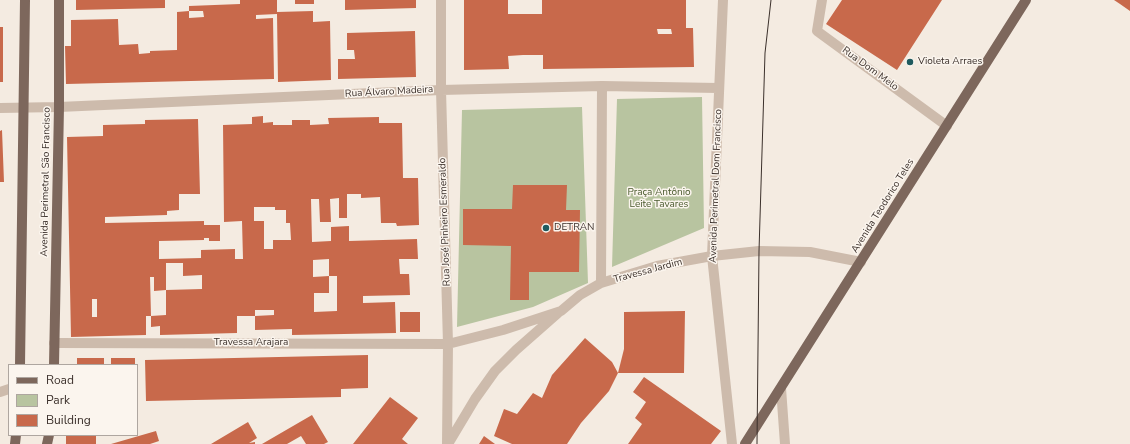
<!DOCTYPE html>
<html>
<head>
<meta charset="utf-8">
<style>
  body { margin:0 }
  #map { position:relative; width:1130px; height:444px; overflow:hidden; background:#f4ebe1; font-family:"Nunito Sans",sans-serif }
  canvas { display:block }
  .legend { position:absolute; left:8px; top:364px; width:130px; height:72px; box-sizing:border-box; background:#fbf5ee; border:1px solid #aea6a0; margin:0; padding:5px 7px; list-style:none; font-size:12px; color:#3b302b }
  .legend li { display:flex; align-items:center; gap:8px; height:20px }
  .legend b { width:20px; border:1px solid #aea6a0 }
</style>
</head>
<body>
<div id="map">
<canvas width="1130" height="444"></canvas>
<ul class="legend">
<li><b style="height:5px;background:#7d675c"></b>Road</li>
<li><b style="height:11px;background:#b8c4a0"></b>Park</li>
<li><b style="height:11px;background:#c8694b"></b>Building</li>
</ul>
</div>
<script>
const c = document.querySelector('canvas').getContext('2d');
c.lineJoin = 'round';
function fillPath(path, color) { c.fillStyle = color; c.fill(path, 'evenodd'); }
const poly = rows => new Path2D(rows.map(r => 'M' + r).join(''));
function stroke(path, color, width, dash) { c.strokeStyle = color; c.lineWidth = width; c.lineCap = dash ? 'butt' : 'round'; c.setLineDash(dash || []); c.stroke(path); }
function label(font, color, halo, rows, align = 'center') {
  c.font = font + ' "Nunito Sans",sans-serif'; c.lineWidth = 3; c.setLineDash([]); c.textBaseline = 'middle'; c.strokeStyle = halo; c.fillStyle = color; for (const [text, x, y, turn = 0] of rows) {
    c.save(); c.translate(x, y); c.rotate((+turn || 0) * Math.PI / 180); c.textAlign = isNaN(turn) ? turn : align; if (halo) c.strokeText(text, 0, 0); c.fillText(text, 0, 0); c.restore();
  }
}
const green = poly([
  [702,97,704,228,612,267,617,99],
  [582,107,588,283,533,307,457,327,462,110]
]);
const building = poly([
  [76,0,165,0,165,8,76,10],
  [240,0,277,0,277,12,313,11,313,22,330,21,331,80,278,82,277,14,256,15,256,19,273,18,274,79,66,84,65,46,71,46,71,20,118,19,119,45,138,44,139,54,150,53,150,51,177,50,177,12,189,11,189,18,204,17,203,11,189,11,189,6,240,4],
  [295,0,314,0,314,4,295,4],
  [345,0,416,0,416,8,345,10],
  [464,0,508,0,508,14,542,14,542,0,686,0,686,28,693,28,694,67,543,69,543,55,523,55,508,56,509,69,464,70],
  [657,29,671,29,672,34,658,34],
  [842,0,942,0,897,70,826,24],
  [1114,0,1130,0,1130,11,1120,4],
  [0,27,3,27,3,82,0,82],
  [415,31,416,77,338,79,338,59,355,59,354,50,347,50,347,33],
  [263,116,263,123,273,122,273,125,292,125,292,120,310,120,310,125,329,124,328,118,379,117,379,123,402,123,403,178,418,178,419,225,397,226,396,223,381,223,380,197,361,198,361,194,347,194,347,218,339,218,339,198,330,199,331,222,320,222,319,199,311,199,312,242,331,241,331,227,349,226,349,241,417,239,418,259,399,259,400,274,409,274,410,295,363,296,363,303,395,302,396,333,292,335,292,329,255,330,255,316,274,315,274,310,255,310,255,316,237,316,237,333,160,335,160,326,151,327,151,316,146,316,146,335,71,337,67,137,103,136,103,125,145,124,145,120,198,119,200,194,179,194,179,210,167,211,167,215,105,217,105,223,204,221,204,225,220,225,220,241,209,241,209,238,204,238,204,240,159,241,159,259,201,258,201,250,235,249,235,259,243,259,242,221,224,222,223,125,252,124,252,117],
  [254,207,275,207,275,210,286,210,286,223,290,223,291,240,273,240,273,249,264,249,264,221,254,221],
  [329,259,329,276,313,277,313,260],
  [166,263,183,263,183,276,202,275,202,289,166,290,166,315,151,316,150,277,154,277,154,291,166,290],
  [329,276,337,276,337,311,314,312,314,293,329,293],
  [92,299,97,299,97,317,92,317],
  [2,130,4,182,0,182,0,131],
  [513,185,567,185,566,210,580,210,579,272,529,272,529,300,510,300,511,246,463,245,463,209,512,209],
  [685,311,684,373,618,373,609,391,581,423,567,444,512,444,494,436,504,409,517,414,533,393,542,398,552,375,585,338,612,362,618,373,624,349,624,312],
  [400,312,420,312,420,332,400,332],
  [368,355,368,388,341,389,341,397,146,401,145,360],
  [77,358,104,358,104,365,77,365],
  [111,358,135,358,135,365,111,365],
  [644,377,721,431,711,444,628,444,642,424,635,418,646,402,633,392],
  [390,397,418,418,402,439,408,444,353,444],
  [312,415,328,442,324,444,306,444,301,436,287,444,262,444],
  [248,422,257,438,249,443,255,442,255,444,211,444],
  [156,431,159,441,150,444,111,444],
  [66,435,96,435,96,444,66,444],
  [484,436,495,444,479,444]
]);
const minor = poly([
  [441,0,441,90,448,344,447,444],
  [723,0,712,256,732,444],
  [822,0,817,31,947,126],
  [0,108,59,107,441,90,602,86,718,88],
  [601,283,602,86],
  [54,343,448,344,503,330,561,311,580,295,601,283,657,266,712,256,759,251,810,252,861,262],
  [781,388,785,444],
  [0,392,9,389],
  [448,444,475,399,495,371,516,350,558,313]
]);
const major = poly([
  [20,365,25,0],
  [54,365,59,107,59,0],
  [15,444,16,435],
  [47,444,49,435],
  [745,444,1026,0]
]);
const tram = poly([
  [757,444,759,251,765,53,771,0]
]);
const markers = [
  [910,62,4,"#1f5a5e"],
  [546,228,4,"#1f5a5e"]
];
const poiNames = [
  ["Violeta Arraes",918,62],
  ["DETRAN",554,228]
];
const streetNames = [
  ["Rua Dom Melo",870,69,36],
  ["Rua Álvaro Madeira",389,92,-3],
  ["Avenida Perimetral São Francisco",46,182,-89],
  ["Avenida Perimetral Dom Francisco",716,186,-88],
  ["Avenida Teodorico Teles",883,206,-58],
  ["Rua José Pinheiro Esmeraldo",445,222,-92],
  ["Travessa Jardim",648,271,-15],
  ["Travessa Arajara",251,343]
];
const parkNames = [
  ["Praça Antônio",659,193],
  ["Leite Tavares",659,205]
];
fillPath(green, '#b8c4a0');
fillPath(building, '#c8694b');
stroke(minor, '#cdbbac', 10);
stroke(major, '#7d675c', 10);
stroke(tram, '#3b302b', 1);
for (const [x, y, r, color] of markers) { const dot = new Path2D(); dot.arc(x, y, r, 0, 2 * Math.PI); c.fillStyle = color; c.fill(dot); stroke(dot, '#fbf5ee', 1.5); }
label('10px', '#3b302b', '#fbf5ee', poiNames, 'left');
label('10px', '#3b302b', '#fbf5ee', streetNames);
label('10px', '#4a5a2e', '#fbf5ee', parkNames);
</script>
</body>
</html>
